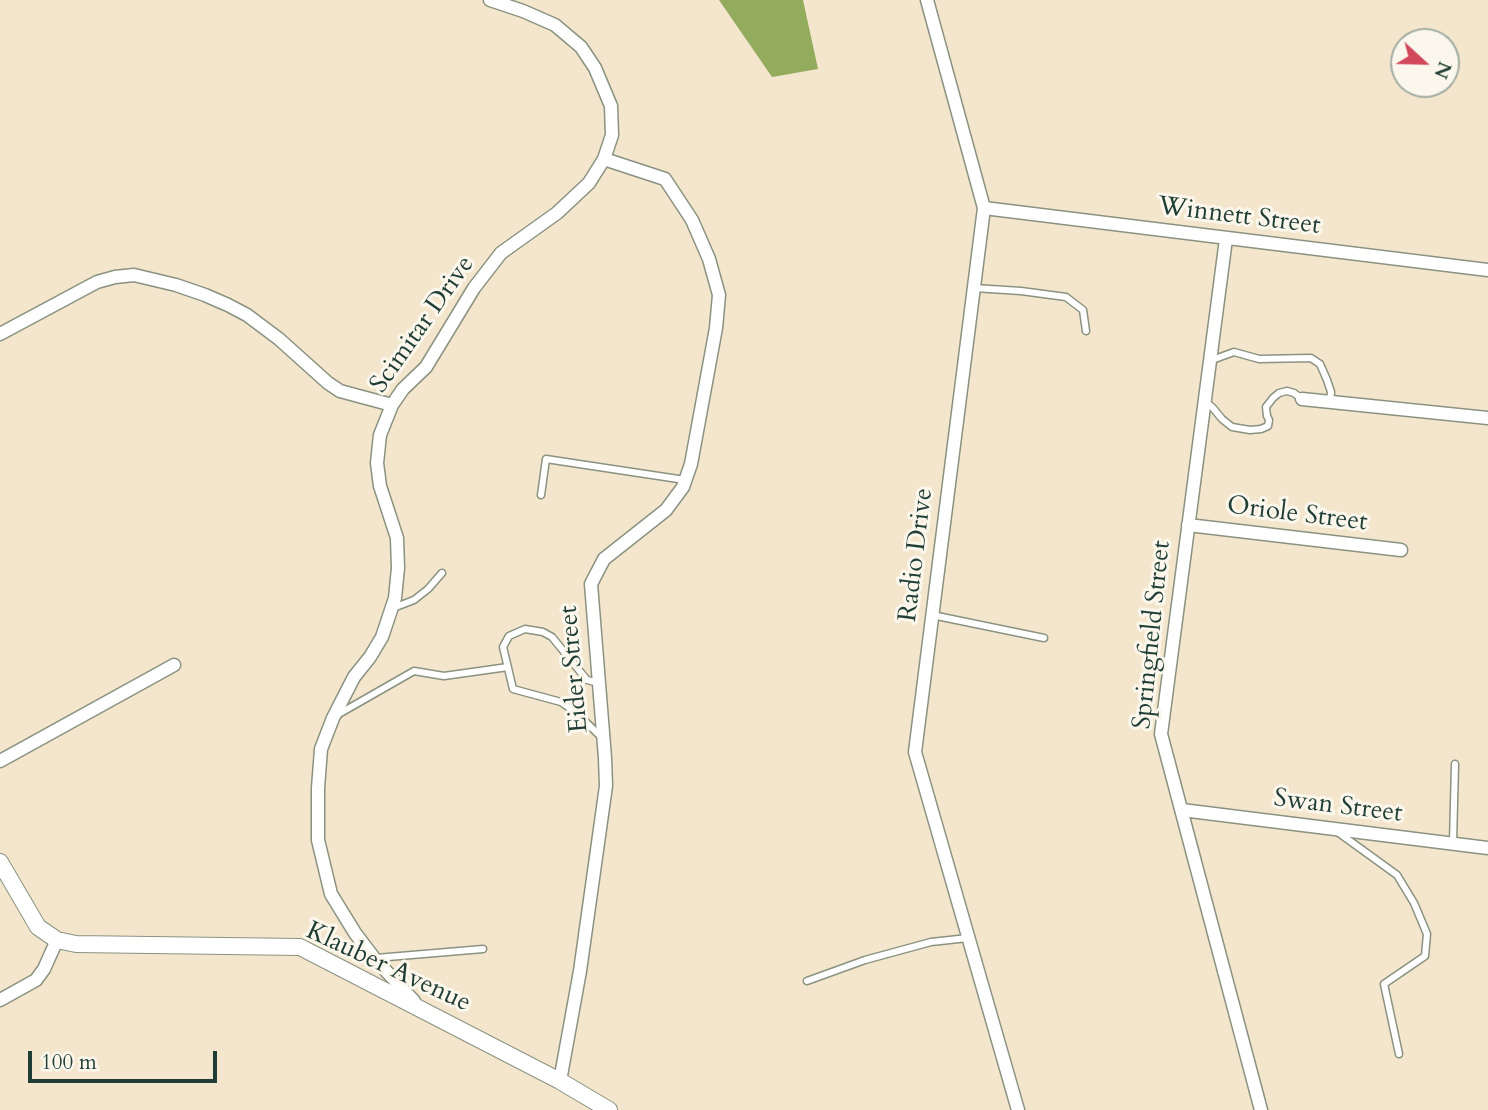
<!DOCTYPE html>
<html>
<head>
<meta charset="utf-8">
<style>
  body { margin:0 }
  #map { position:relative; width:1488px; height:1110px; overflow:hidden; background:#f4e6cd; font-family:Cardo,serif }
  canvas { display:block }
  .north { position:absolute; left:1390px; top:28px; width:70px; height:70px; box-sizing:border-box; background:#fbf7ec; border:2px solid #a3ada2; border-radius:50%; rotate:112deg; font-size:19px; font-weight:700; line-height:28px; text-align:center; color:#1f3d34 }
  .north::after { content:''; display:block; margin:auto; width:24px; height:32px; background:#d1495b; clip-path:polygon(50% 0,100% 100%,50% 72%,0 100%) }
  .scale { position:absolute; left:28px; top:1051px; width:189px; height:32px; box-sizing:border-box; border:4px solid #1f3d34; border-top:0; padding-left:9px; font-size:21px; line-height:24px; white-space:nowrap; color:#1f3d34; -webkit-text-stroke:5px #fbf7ec; paint-order:stroke }
</style>
</head>
<body>
<div id="map">
<canvas width="1488" height="1110"></canvas>
<div class="north">N</div>
<div class="scale">100 m</div>
</div>
<script>
const c = document.querySelector('canvas').getContext('2d');
c.lineJoin = 'round';
function fillPath(path, color) { c.fillStyle = color; c.fill(path, 'evenodd'); }
const poly = rows => new Path2D(rows.map(r => 'M' + r).join(''));
function stroke(path, color, width, dash) { c.strokeStyle = color; c.lineWidth = width; c.lineCap = dash ? 'butt' : 'round'; c.setLineDash(dash || []); c.stroke(path); }
function label(font, color, halo, rows, align = 'center') {
  c.font = font + ' Cardo,serif'; c.lineWidth = 6; c.setLineDash([]); c.textBaseline = 'middle'; c.strokeStyle = halo; c.fillStyle = color; for (const [text, x, y, turn = 0] of rows) {
    c.save(); c.translate(x, y); c.rotate((+turn || 0) * Math.PI / 180); c.textAlign = isNaN(turn) ? turn : align; if (halo) c.strokeText(text, 0, 0); c.fillText(text, 0, 0); c.restore();
  }
}
const forest = poly([
  [719,0,803,0,818,69,772,77]
]);
const service = poly([
  [974,288,1021,291,1066,297,1083,310,1086,331],
  [1212,360,1234,352,1259,359,1311,358,1320,364,1327,380,1331,392,1330,402],
  [1204,400,1213,408,1222,419,1232,427,1250,430,1261,429,1268,426,1269,420,1267,416,1266,407,1273,398,1279,393,1287,391,1294,393,1302,399],
  [541,495,546,459,685,480],
  [393,608,414,600,428,589,442,573],
  [932,615,1044,638],
  [599,683,587,680,552,637,543,632,525,629,509,636,503,647,513,689,561,702,577,713,602,738],
  [337,715,414,671,444,676,508,667],
  [1339,833,1397,875,1414,903,1427,934,1425,956,1384,984,1399,1054],
  [1453,843,1455,764],
  [376,958,483,949],
  [807,981,865,960,931,942,968,938]
]);
const minor = poly([
  [927,0,984,208,915,752,1018,1110],
  [984,208,1488,270],
  [1226,239,1161,734,1261,1110],
  [0,334,97,282,115,277,134,275,176,285,205,295,228,305,247,315,279,339,328,383,340,391,392,405],
  [1302,399,1488,418],
  [1188,525,1401,550],
  [0,761,174,665],
  [1182,810,1488,848],
  [0,1000,36,980,44,969,57,940],
  [414,1001,374,958,355,933,331,894,318,840,318,788,321,749,333,718,354,677,370,657,382,637,395,598,398,568,397,538,380,486,377,463,380,435,392,405,403,389,426,367,474,288,501,253,557,213,589,183,604,159,612,135,611,106,595,68,581,47,555,25,523,11,490,0],
  [560,1081,580,971,606,786,605,758,591,584,604,559,666,510,683,487,691,464,716,328,719,295,709,259,692,220,665,179,604,159]
]);
const tertiary = poly([
  [0,862,38,927,57,940,76,944,300,947,560,1081,609,1110]
]);
const streetNames = [
  ["Winnett Street",1239,217,7],
  ["Scimitar Drive",423,325,-55],
  ["Oriole Street",1297,515,7],
  ["Radio Drive",917,555,-83],
  ["Springfield Street",1153,635,-84],
  ["Eider Street",575,669,-95],
  ["Swan Street",1338,807,7],
  ["Klauber Avenue",388,968,25]
];
fillPath(forest, '#93ab5c');
stroke(service, '#8a9280', 9);
stroke(minor, '#8a9280', 15);
stroke(tertiary, '#8a9280', 18);
stroke(service, '#fff', 6);
stroke(minor, '#fff', 12);
stroke(tertiary, '#fff', 16);
label('26px', '#1f3d34', '#fbf7ec', streetNames);
</script>
</body>
</html>
